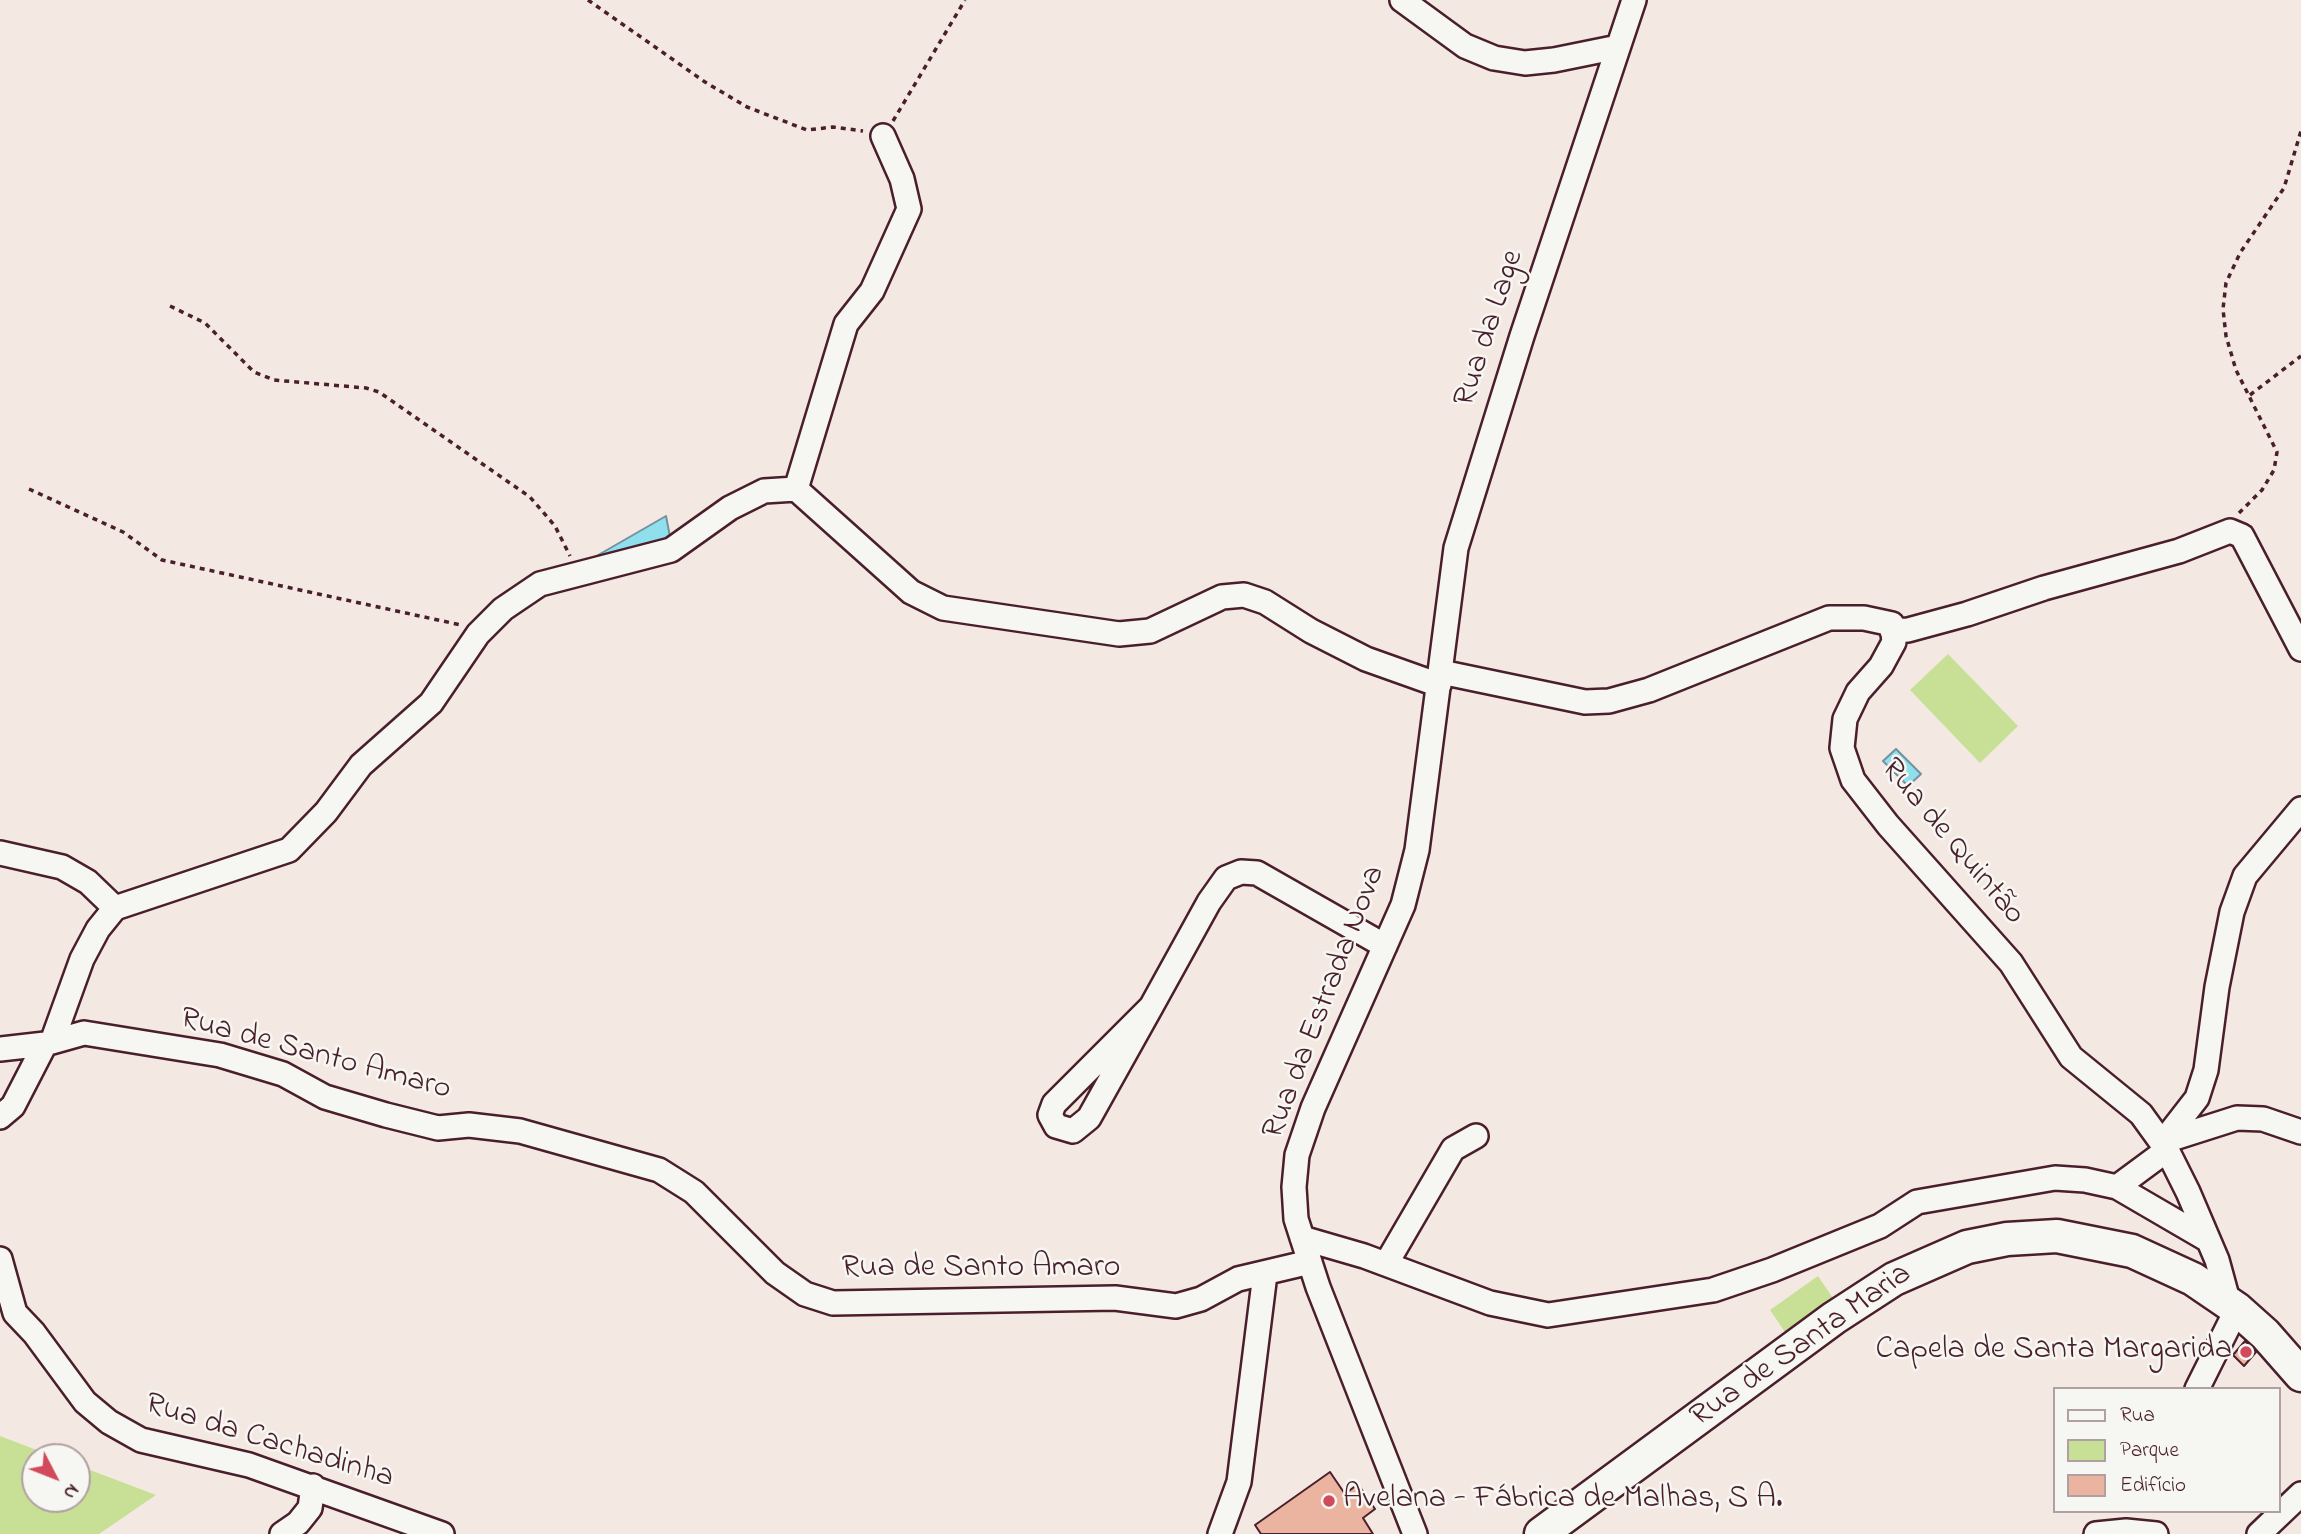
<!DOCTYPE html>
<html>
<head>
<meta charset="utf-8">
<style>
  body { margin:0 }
  #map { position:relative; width:2301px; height:1534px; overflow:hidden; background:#f4e9e2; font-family:"Indie Flower",sans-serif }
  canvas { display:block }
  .legend { position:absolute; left:2053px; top:1387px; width:228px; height:126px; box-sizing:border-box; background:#f6f6f2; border:2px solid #b1a0a2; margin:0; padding:9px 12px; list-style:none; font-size:21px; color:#4a1f2b }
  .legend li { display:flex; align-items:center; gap:14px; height:35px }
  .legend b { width:35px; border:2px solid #b1a0a2 }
  .north { position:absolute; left:21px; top:1443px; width:70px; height:70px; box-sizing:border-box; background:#f6f6f2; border:2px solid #b1a0a2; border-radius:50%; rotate:132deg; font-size:19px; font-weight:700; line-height:28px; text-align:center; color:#4a1f2b }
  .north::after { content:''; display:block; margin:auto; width:24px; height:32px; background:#d1495b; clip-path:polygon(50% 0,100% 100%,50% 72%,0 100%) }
</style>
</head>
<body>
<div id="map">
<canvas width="2301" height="1534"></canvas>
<ul class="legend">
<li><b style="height:9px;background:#f6f6f2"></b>Rua</li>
<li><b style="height:19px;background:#c7e096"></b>Parque</li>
<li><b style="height:19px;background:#ebb4a1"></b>Edifício</li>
</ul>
<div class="north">N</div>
</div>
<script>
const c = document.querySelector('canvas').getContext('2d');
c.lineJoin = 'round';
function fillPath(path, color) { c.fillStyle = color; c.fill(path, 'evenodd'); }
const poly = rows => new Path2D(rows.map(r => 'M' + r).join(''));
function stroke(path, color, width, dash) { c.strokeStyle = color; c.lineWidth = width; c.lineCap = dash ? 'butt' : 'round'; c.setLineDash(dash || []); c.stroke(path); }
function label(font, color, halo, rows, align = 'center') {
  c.font = font + ' "Indie Flower",sans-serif'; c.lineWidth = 5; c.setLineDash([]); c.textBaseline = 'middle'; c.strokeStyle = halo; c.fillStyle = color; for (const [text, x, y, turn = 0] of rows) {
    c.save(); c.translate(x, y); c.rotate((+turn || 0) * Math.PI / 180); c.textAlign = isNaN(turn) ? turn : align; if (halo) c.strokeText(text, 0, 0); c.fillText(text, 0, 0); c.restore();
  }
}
const green = poly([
  [1948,654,2018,726,1980,763,1910,690],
  [1818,1276,1837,1304,1789,1338,1770,1310],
  [0,1436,55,1457,35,1457,35,1499,77,1499,77,1465,156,1495,99,1534,0,1534]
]);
const water = poly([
  [666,516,671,542,594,565,593,558,666,516],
  [1896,749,1921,774,1908,786,1883,761,1896,749]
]);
const building = poly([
  [2245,1341,2256,1352,2244,1366,2233,1355,2245,1341],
  [1330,1472,1345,1494,1358,1484,1375,1509,1363,1518,1373,1534,1261,1534,1255,1525,1330,1472]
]);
const path = poly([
  [588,0,705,82,747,107,807,130,833,127,863,131],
  [893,121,965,0],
  [170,306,205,323,254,372,274,380,366,388,379,392,530,497,555,526,570,556],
  [2250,395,2301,356],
  [29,489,123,532,162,560,461,625],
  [2239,513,2262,490,2274,470,2277,452,2236,370,2226,336,2223,309,2226,283,2240,253,2284,188,2301,131]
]);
const street = poly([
  [1402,0,1465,46,1494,58,1525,63,1554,60,1618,47],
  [796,489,846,324,872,291,909,209,902,179,883,136],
  [1892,631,1908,630,1967,614,2044,588,2179,551,2230,531,2242,536,2301,649],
  [1441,672,1585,702,1609,701,1649,690,1829,618,1864,618,1892,624,1894,642,1881,666,1858,692,1845,719,1842,748,1853,780,1888,825,2011,963,2071,1057,2141,1114,2167,1150,2188,1192,2217,1260,2229,1304],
  [0,853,62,867,88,882,115,908],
  [1151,1007,1054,1104,1050,1115,1056,1126,1073,1131,1089,1118,1151,1007,1209,902,1226,878,1241,872,1257,873,1385,946],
  [52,1042,82,959,98,929,115,908,289,850,326,812,361,765,431,703,478,634,503,609,540,584,671,550,730,508,764,491,796,489,911,592,943,608,1119,634,1150,631,1222,597,1244,595,1265,602,1311,631,1366,659,1439,685],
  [0,1049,45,1044,84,1033,220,1055,283,1074,325,1097,386,1115,438,1128,469,1125,520,1131,659,1170,694,1192,775,1273,805,1294,833,1303,1115,1298,1176,1306,1201,1299,1238,1279,1310,1262],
  [0,1117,13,1106,45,1044],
  [2168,1140,2237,1118,2263,1119,2301,1132],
  [2162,1143,2197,1098,2206,1070,2217,987,2232,912,2245,876,2301,809],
  [2117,1187,2167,1150],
  [1302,1238,1364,1256,1490,1303,1548,1315,1713,1290,1772,1270,1880,1226,1917,1202,2055,1178,2085,1180,2117,1187,2208,1240],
  [0,1259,15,1313,34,1333,85,1402,109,1422,141,1440,249,1465,442,1534],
  [1386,1264,1453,1149,1476,1136],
  [2197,1389,2237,1309],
  [282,1534,298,1523,310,1508,313,1486],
  [1220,1534,1239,1482,1265,1274],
  [1415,1534,1318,1287,1296,1219,1294,1187,1297,1155,1313,1108,1403,905,1417,850,1456,548,1522,336,1634,0],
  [2096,1534,2126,1531,2156,1534],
  [2259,1534,2301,1494]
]);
const secondary = poly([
  [1541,1534,1834,1318,1894,1279,1967,1247,2007,1239,2057,1236,2132,1251,2193,1279,2237,1309,2265,1334,2301,1375]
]);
const markers = [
  [2246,1352,7,"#d1495b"],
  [1329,1501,7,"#d1495b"]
];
const streetNames = [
  ["Rua da Lage",1491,329,-72],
  ["Rua de Quintão",1951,843,50],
  ["Rua da Estrada Nova",1326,1003,-69],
  ["Rua de Santo Amaro",315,1056,15],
  ["Rua de Santo Amaro",981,1270],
  ["Rua de Santa Maria",1802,1347,-35],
  ["Rua da Cachadinha",269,1443,17]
];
const poiNames = [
  ["Capela de Santa Margarida",2232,1352],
  ["Avelana - Fábrica de Malhas, S A.",1343,1501,"left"]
];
fillPath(green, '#c7e096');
fillPath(water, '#8fdfec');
stroke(water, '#73929f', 2);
fillPath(building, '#ebb4a1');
stroke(building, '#4a1f2b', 2);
stroke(street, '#4a1f2b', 28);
stroke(secondary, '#4a1f2b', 37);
stroke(path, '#4a1f2b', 3.5, [5, 5]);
stroke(street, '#f6f6f2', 23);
stroke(secondary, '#f6f6f2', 32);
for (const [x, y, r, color] of markers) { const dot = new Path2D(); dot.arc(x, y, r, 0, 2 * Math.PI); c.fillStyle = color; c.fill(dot); stroke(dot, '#f6f6f2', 2.5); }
label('32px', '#4a1f2b', '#f6f6f2', streetNames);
label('32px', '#4a1f2b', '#f6f6f2', poiNames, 'right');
</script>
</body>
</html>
